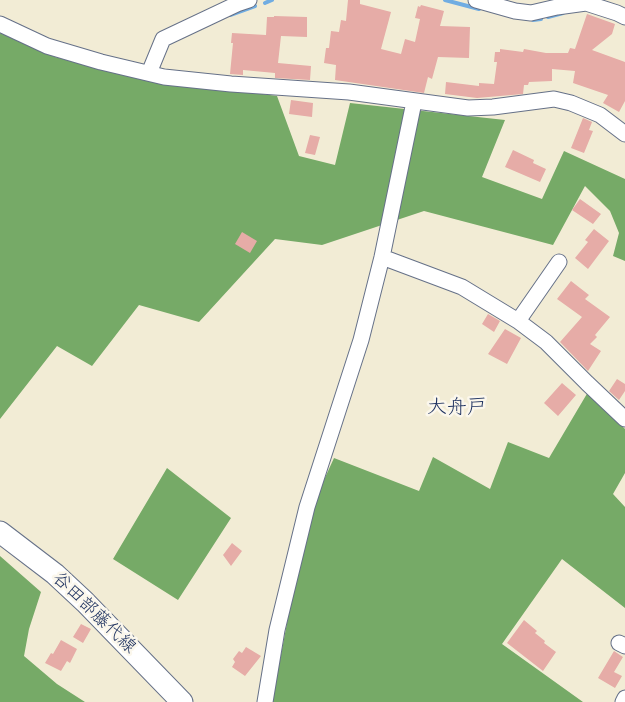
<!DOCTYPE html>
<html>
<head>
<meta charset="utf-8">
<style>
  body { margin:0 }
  canvas { display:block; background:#f2ecd5 }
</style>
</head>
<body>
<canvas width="625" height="702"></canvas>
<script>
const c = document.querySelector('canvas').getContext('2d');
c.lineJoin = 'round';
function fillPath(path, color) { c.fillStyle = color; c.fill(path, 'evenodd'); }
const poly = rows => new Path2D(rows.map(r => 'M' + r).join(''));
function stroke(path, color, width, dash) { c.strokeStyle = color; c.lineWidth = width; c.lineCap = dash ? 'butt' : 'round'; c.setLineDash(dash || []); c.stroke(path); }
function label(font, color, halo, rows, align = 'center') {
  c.font = font + ' Itim,"Klee One",sans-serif'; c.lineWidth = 5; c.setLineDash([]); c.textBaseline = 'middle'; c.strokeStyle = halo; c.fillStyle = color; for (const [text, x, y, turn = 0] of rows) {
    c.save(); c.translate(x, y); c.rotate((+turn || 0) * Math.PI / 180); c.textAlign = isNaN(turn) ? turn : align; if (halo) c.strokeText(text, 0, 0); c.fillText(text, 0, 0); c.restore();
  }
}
const forest = poly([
  [0,33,55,57,124,75,277,96,299,156,335,165,350,103,505,120,482,177,542,199,564,151,625,179,625,261,613,256,619,233,610,211,585,186,553,245,424,211,322,245,275,239,199,322,139,305,92,366,57,346,0,419],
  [588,392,625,429,625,473,613,494,625,507,625,608,562,559,502,644,583,702,272,702,294,586,312,506,334,458,419,491,433,457,490,489,508,442,549,458],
  [167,468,231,518,178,600,113,559],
  [0,556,41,592,29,629,24,656,57,684,85,702,0,702]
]);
const stream = poly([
  [445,0,479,9],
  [265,3,272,0],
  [230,15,255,6],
  [548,17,563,13],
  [533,20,541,19]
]);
const building = poly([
  [348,0,360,0,360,4,391,12,381,49,401,54,405,39,415,42,420,19,415,18,418,6,420,7,421,5,444,11,440,26,470,27,469,58,438,57,432,79,428,77,424,93,335,80,336,65,324,63,326,48,329,48,331,31,339,32,341,20,346,21],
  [587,14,615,24,612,34,592,50,625,62,625,101,619,112,603,103,608,95,573,83,575,71,552,69,552,81,529,82,528,85,524,85,523,94,477,98,445,94,446,82,479,86,479,83,494,84,497,62,494,62,495,52,500,52,500,49,523,52,524,49,546,53,568,53,570,48,575,49],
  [274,16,307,17,307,37,281,36,278,63,311,66,310,80,275,78,275,73,243,70,243,75,230,74,233,43,231,43,232,33,266,35,267,17,274,17],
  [291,100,313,103,312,117,289,114],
  [583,118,592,122,589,130,593,131,584,153,571,148],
  [310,135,320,137,315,155,305,153],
  [513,150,534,160,533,163,546,169,540,182,505,167],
  [580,199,601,214,593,224,572,210],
  [594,229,609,241,588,269,575,258,588,242,585,240],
  [242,232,257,241,250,253,235,244],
  [571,281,589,295,585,299,610,317,595,335,597,337,590,344,601,351,588,371,560,342,582,317,557,299],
  [488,314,500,321,494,332,482,324],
  [505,329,521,338,507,364,488,354],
  [617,379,625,384,625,391,619,400,609,391],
  [562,383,576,395,558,416,544,403],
  [232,543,242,551,231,566,223,555],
  [524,620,537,631,535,633,545,641,544,643,556,652,543,671,507,643],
  [81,624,91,629,83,643,73,637],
  [61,640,77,649,70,663,67,661,61,671,45,663,51,653,53,654],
  [246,647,261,656,245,676,232,667,235,662,233,659,239,651,242,653],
  [614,651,623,657,614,672,622,676,615,688,598,678]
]);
const minor = poly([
  [476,0,515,11,531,13,557,7,586,3,617,13,625,17],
  [0,24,47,46,101,62,164,77,231,84,349,92,468,108,493,107,554,99,571,103,600,115,625,134],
  [149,73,163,39,237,4,249,0],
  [382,257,462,287,518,321,546,342,587,383,625,419],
  [518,321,559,262],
  [619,643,625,646],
  [265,702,277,630,307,507,361,340,382,257,414,102],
  [623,702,625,698]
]);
const secondary = poly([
  [0,532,55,574,85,602,182,702]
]);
const streetNames = [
  ["谷田部藤代線",94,613,44]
];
const quarterNames = [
  ["大舟戸",457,408]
];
fillPath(forest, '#76aa67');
stroke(stream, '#71ade2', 4);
fillPath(building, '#e6aca7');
stroke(minor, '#667188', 17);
stroke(secondary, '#667188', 23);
stroke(minor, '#fff', 15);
stroke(secondary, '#fff', 21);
label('18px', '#1b2f5e', '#fbf7ec', streetNames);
label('20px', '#1b2f5e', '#fbf7ec', quarterNames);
</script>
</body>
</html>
